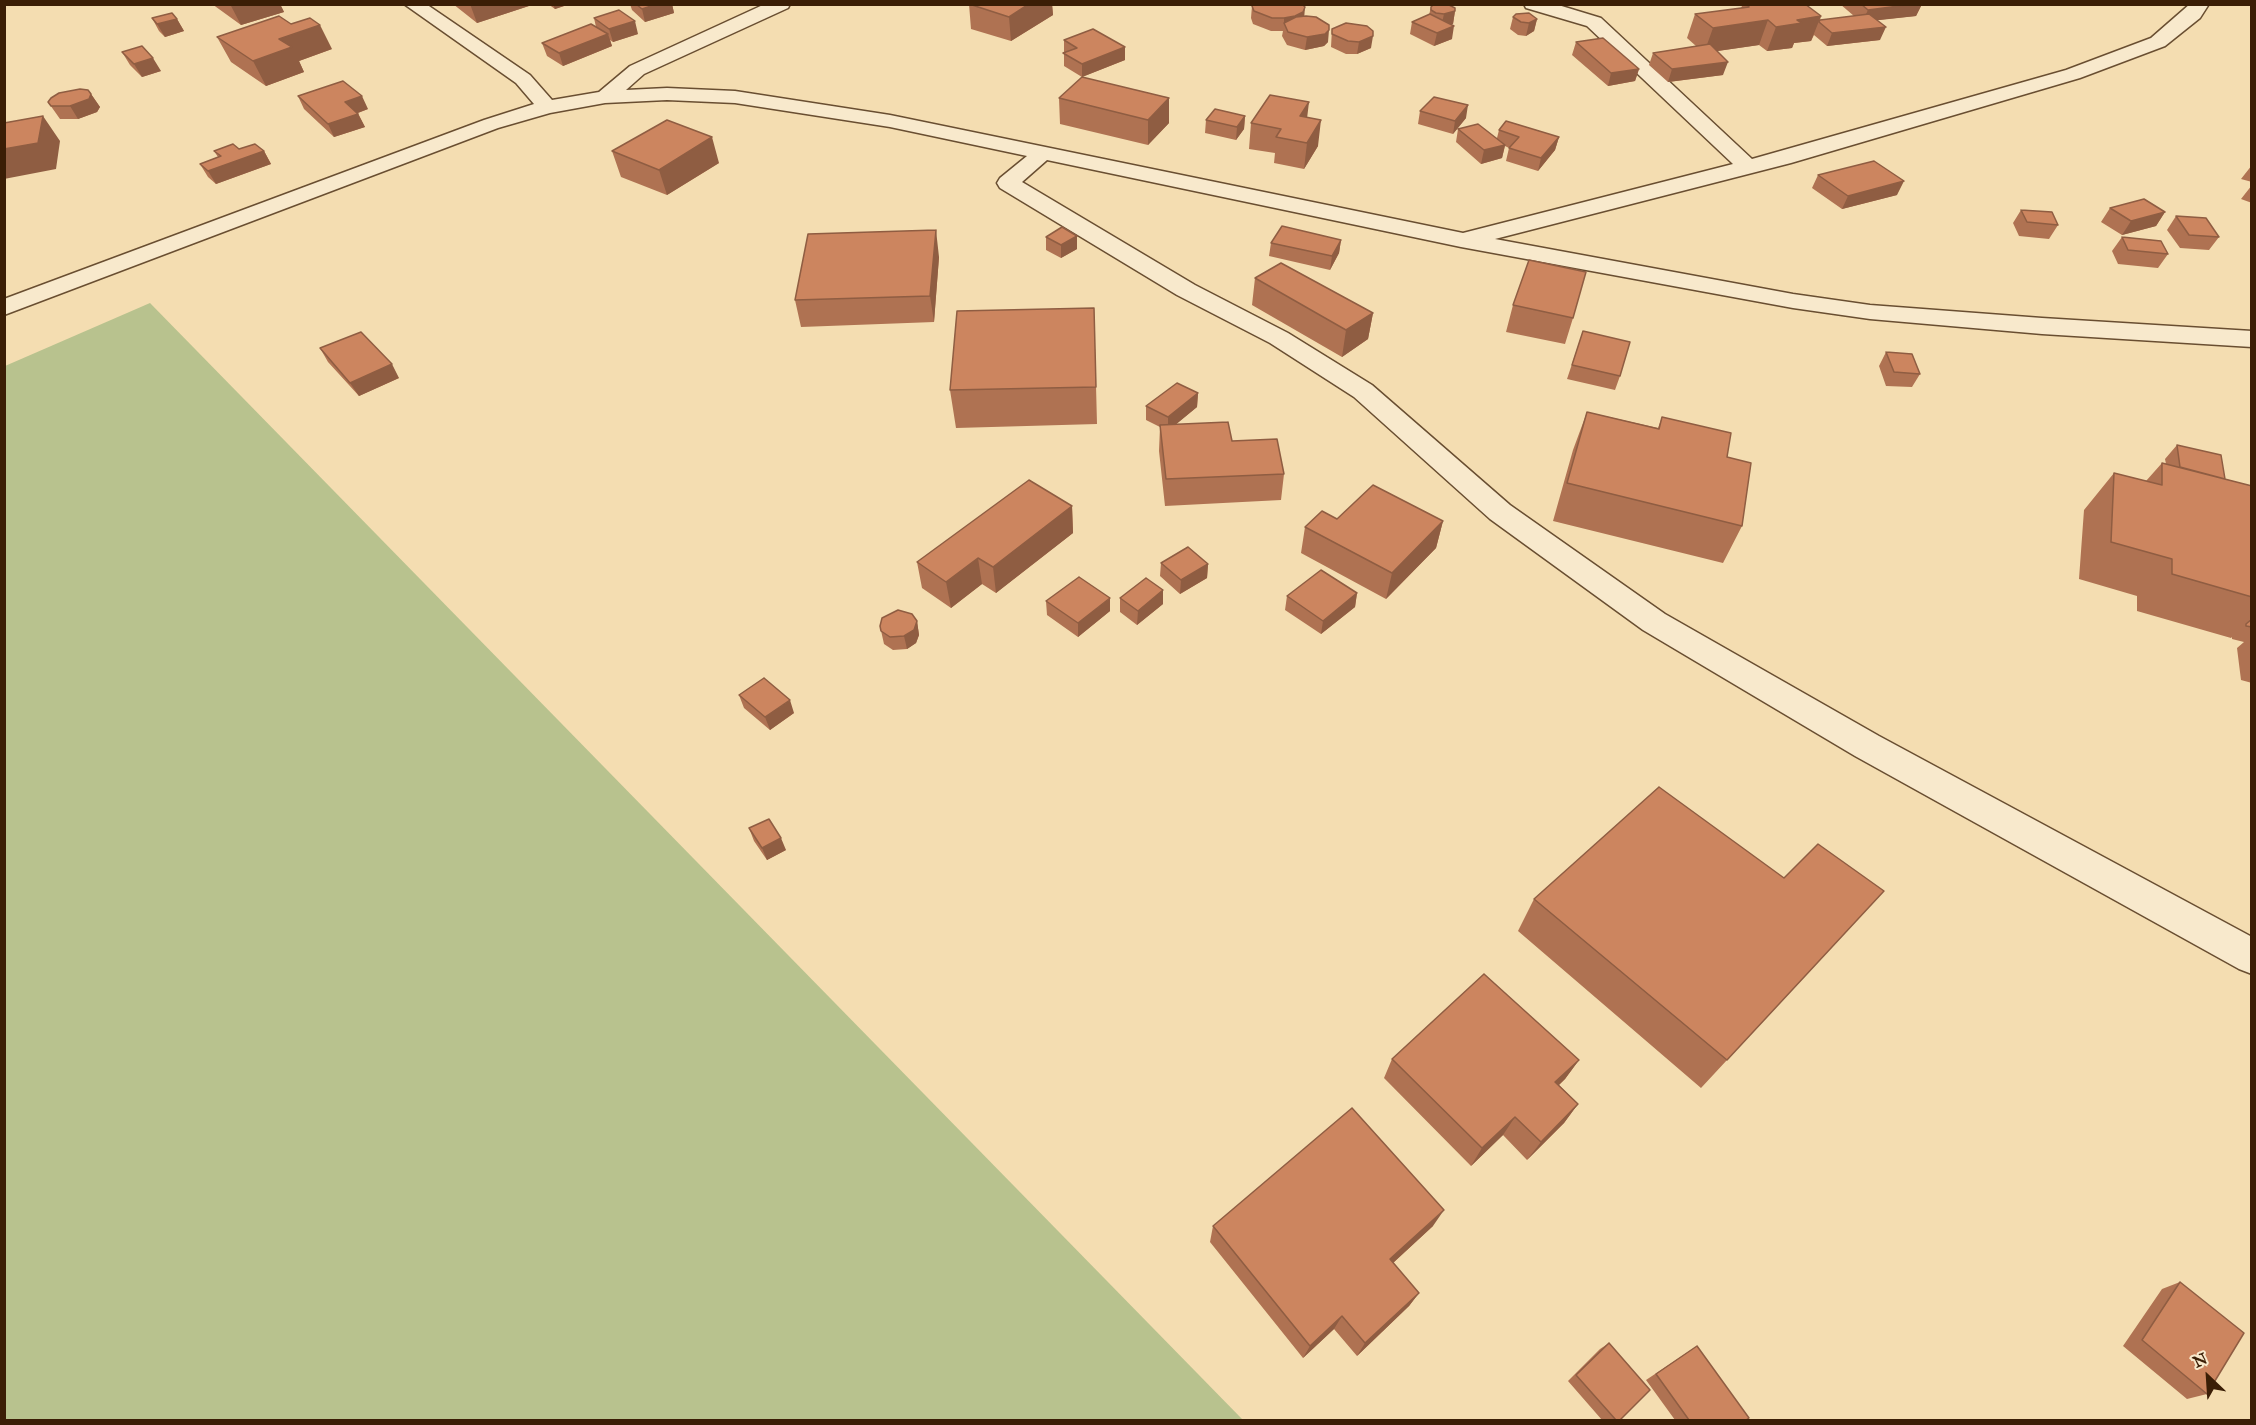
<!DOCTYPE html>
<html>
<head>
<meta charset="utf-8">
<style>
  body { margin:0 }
  #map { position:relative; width:2256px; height:1425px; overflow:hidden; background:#f4ddb1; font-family:"IM FELL Great Primer",serif }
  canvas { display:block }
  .frame { position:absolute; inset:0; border:6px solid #3b1e06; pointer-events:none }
  .north { position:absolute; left:2178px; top:1347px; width:60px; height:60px; -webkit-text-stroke:4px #f8e9cc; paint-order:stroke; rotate:335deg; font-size:16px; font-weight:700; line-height:24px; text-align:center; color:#3b1e06 }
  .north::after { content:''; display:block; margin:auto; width:21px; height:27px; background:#3b1e06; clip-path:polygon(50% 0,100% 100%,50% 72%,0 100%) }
</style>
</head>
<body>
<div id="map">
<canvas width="2256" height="1425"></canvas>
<div class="frame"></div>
<div class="north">N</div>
</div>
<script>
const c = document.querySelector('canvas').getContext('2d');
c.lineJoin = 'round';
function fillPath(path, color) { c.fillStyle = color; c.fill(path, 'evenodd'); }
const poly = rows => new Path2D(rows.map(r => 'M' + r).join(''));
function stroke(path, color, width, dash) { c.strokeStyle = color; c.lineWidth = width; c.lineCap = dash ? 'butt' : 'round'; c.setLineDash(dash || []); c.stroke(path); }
const green = poly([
  [150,303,1243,1420,5,1420,5,366]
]);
const minor = poly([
  [404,4,426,4,530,75,552,100,599,92,630,66,765,4,790,4,788,8,644,74,626,90,667,88,735,91,890,115,1463,233,1733,164,1587,26,1526,8,1524,4,1555,4,1601,18,1752,159,2066,70,2151,38,2190,4,2209,4,2200,18,2165,46,2080,78,1791,163,1495,239,1793,294,1870,305,2042,318,2252,331,2252,347,2042,334,1870,319,1793,308,1461,247,1047,160,1022,182,1195,285,1288,333,1372,385,1510,505,1665,614,1879,736,2252,937,2252,974,2239,969,1855,756,1643,630,1490,519,1354,397,1270,343,1177,295,1000,188,997,183,1000,178,1027,156,890,127,735,103,667,100,605,103,550,113,498,128,4,315,4,299,484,120,534,104,516,83,404,4]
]);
const wall = poly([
  [212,4,280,4,284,12,241,25],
  [453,4,535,4,477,23],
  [548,4,570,4,555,9],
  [630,4,672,4,674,13,645,22,632,10],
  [969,4,1052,4,1053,15,1011,41,971,29],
  [1743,4,1776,4,1821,16,1820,20,1854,16,1840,4,1922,4,1916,16,1877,20,1880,40,1827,46,1814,35,1811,41,1794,43,1792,48,1767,51,1759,45,1717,51,1723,75,1668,82,1649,65,1653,53,1696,46,1687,38,1695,14,1741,8],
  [1252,6,1304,16,1328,42,1324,46,1305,50,1287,45,1282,36,1283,31,1271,31,1253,24,1251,18],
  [1431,7,1455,11,1453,24,1451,24,1452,39,1434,46,1410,34,1412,22,1429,15],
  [1513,17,1537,19,1534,31,1526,36,1518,35,1510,29],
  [152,18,177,19,184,31,165,37,159,31],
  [594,18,638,34,613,42,610,40,612,46,563,66,547,56,542,43,596,27],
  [1332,29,1371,48,1357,54,1346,54,1331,47],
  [217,37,332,49,299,61,304,72,266,86,231,62],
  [1064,40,1125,47,1125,60,1082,77,1064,66],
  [1576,42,1639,69,1635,81,1608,86,1572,55],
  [122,52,161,71,142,77,130,65],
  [91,94,100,107,97,112,78,119,60,119,48,102],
  [298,96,368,109,358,113,365,127,334,137,304,109],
  [1059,98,1169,123,1148,145,1060,124],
  [1420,111,1466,118,1453,134,1418,124],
  [1245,116,1244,129,1236,140,1205,133,1206,120],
  [1308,117,1318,146,1304,169,1274,163,1275,153,1249,149,1251,123],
  [1458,129,1497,138,1499,130,1559,137,1555,150,1538,171,1506,161,1509,148,1505,146,1502,158,1481,164,1456,142],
  [239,149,264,151,271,164,216,184,208,177,200,164,218,157,214,151],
  [612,151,719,163,667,195,621,177],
  [2252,165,2252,182,2241,179],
  [1818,175,1897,195,1842,209,1812,188],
  [2252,185,2252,203,2241,199],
  [2110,208,2165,212,2156,226,2122,235,2101,222],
  [2021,210,2058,225,2049,239,2019,236,2013,223],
  [2176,216,2219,237,2209,250,2180,248,2167,230],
  [1046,237,1077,249,1061,258,1046,250],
  [2122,237,2168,254,2158,268,2118,264,2112,251],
  [1341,240,1339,253,1330,270,1269,256,1271,243],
  [939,257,934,322,801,327,795,300],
  [1255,278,1373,313,1368,339,1342,357,1252,305],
  [1513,305,1573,318,1565,344,1506,332],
  [1094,308,1097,424,956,428,950,390],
  [1583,331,1620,376,1615,390,1567,379],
  [320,348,399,378,359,396,328,362],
  [1886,352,1920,374,1912,387,1886,386,1879,366],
  [1198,393,1197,407,1176,424,1232,441,1284,474,1281,500,1165,506,1159,451,1160,427,1146,420,1146,406],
  [1587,412,1658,428,1662,417,1727,457,1742,526,1723,563,1553,521,1573,450],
  [2177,445,2225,479,2252,486,2252,683,2241,680,2237,648,2244,642,2232,639,2232,637,2231,638,2137,611,2137,596,2079,579,2084,510,2114,473,2146,481,2162,463,2166,464,2165,459],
  [1072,506,1073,533,996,593,982,584,951,608,922,588,917,562],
  [1337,519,1443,521,1436,548,1386,599,1301,553,1305,527],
  [1161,563,1208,564,1207,578,1180,594,1160,576],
  [1357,593,1355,607,1321,634,1285,610,1287,596],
  [1120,598,1163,604,1137,625,1120,612],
  [1046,601,1110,611,1078,637,1047,615],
  [917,621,919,635,916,643,907,649,893,650,884,644,880,626],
  [739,695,794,713,770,730,744,708],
  [749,828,786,850,767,860,754,841],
  [1784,878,1884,891,1701,1088,1518,931,1534,899],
  [1392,1059,1579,1060,1565,1079,1559,1085,1578,1104,1564,1123,1527,1160,1503,1135,1471,1166,1384,1078],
  [1213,1226,1433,1226,1393,1263,1419,1293,1409,1306,1357,1356,1334,1329,1303,1358,1210,1242],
  [2180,1282,2207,1394,2187,1399,2123,1346,2162,1289],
  [1609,1343,1620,1420,1602,1420,1568,1381,1600,1349],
  [1697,1346,1746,1420,1675,1420,1646,1380]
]);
const shadedWall = poly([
  [230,4,280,4,284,12,241,25],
  [470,4,535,4,477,23],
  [553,4,570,4,555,9],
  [657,4,672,4,674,13,645,22,642,9],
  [1029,4,1052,4,1053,15,1011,41,1009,17],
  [1914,4,1922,4,1916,16,1862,22,1868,10],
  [1305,7,1304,20,1284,24,1284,18],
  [1455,11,1453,24,1441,27,1444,14],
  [1821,16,1811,41,1794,43,1792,48,1767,51,1776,27,1797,20],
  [177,19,184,31,165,37,157,24],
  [1537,19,1534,31,1526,36,1529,23],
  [1768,20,1759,45,1704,53,1713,28],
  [635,21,638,34,613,42,609,29],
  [320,25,332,49,299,61,304,72,266,86,253,61,279,39],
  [1454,26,1452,39,1434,46,1437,33],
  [1886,27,1880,40,1827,46,1832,33],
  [1329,30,1328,42,1324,46,1305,50,1307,37],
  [608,34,612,46,563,66,559,53],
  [1373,36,1371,48,1357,54,1359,42],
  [1125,47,1125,60,1082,77,1082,64],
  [153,58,161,71,142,77,134,64],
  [1728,62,1723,75,1668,82,1672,69],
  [1639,69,1635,81,1608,86,1611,73],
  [91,94,100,107,97,112,78,119,70,106],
  [362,96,368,109,352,115,345,102],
  [1169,98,1169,123,1148,145,1148,120],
  [1309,102,1306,127,1300,116],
  [1468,105,1466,118,1453,134,1455,121],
  [358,114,365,127,334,137,328,124],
  [43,116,60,141,56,169,4,179,4,149],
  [1245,116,1244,129,1236,140,1237,127],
  [1321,120,1318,146,1304,169,1307,143],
  [712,137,719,163,667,195,659,170],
  [1559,137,1555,150,1538,171,1541,158],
  [1505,145,1502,158,1481,164,1484,150],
  [264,151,271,164,216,184,208,171],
  [1904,181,1897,195,1842,209,1848,196],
  [2165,212,2156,226,2122,235,2131,221],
  [936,230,939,257,934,322,930,296],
  [1077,236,1077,249,1061,258,1061,245],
  [1341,240,1339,253,1330,270,1332,256],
  [1373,313,1368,339,1342,357,1346,330],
  [392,364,399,378,359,396,350,383],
  [1198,393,1197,407,1168,431,1168,417],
  [1072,506,1073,533,996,593,993,567],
  [1443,521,1436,548,1386,599,1392,573],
  [978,558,982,584,951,608,946,582],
  [1208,564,1207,578,1180,594,1181,580],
  [1163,590,1163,604,1137,625,1138,611],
  [1357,593,1355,607,1321,634,1323,621],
  [1110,598,1110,611,1078,637,1078,623],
  [917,621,919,635,916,643,907,649,904,636],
  [790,700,794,713,770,730,765,717],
  [781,838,786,850,767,860,762,848],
  [1579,1060,1565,1079,1542,1101,1555,1082],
  [1578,1104,1564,1123,1527,1160,1541,1142],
  [1515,1117,1503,1135,1471,1166,1482,1148],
  [1444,1210,1433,1226,1381,1274,1390,1259],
  [1419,1293,1409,1306,1357,1356,1365,1343],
  [1342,1316,1334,1329,1303,1358,1310,1346]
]);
const building = poly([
  [636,4,657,4,642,9,636,4],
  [969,4,1029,4,1009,17,969,4],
  [1252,4,1302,4,1305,7,1303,12,1295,16,1284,18,1272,18,1254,11,1252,6,1252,4],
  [1434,4,1449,5,1455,8,1455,11,1444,14,1436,13,1431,10,1431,7,1434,4],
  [1747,4,1805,4,1821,16,1797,20,1802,23,1776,27,1768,20,1713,28,1695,14,1749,7,1747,4],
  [1861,4,1914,4,1868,10,1861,4],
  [619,10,635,21,609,29,594,18,619,10],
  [172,13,177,19,157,24,152,18,172,13],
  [1529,13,1537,19,1529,23,1521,22,1513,17,1516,14,1529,13],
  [1430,14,1454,26,1437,33,1412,22,1430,14],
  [1869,14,1886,27,1832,33,1819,22,1820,20,1869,14],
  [279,16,291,24,310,18,320,25,279,39,292,47,253,61,217,37,279,16],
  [1306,16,1316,17,1329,25,1329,30,1325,34,1307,37,1288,32,1284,23,1296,17,1306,16],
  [1346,23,1367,26,1373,31,1373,36,1359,42,1348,41,1332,34,1332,29,1346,23],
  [591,24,608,34,559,53,542,43,591,24],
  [1093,29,1125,47,1082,64,1063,53,1077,48,1064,40,1093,29],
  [1603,38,1639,69,1611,73,1576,42,1603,38],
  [1710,44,1728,62,1672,69,1653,53,1710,44],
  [142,46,153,58,134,64,122,52,142,46],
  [1082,77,1169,98,1148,120,1059,98,1082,77],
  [343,81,362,96,345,102,358,114,328,124,298,96,343,81],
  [80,89,88,90,91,94,89,99,70,106,51,106,48,102,51,98,59,93,80,89],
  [1270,95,1309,102,1300,116,1321,120,1307,143,1276,137,1281,129,1251,123,1270,95],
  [1434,97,1468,105,1455,121,1420,111,1434,97],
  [1215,109,1245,116,1237,127,1206,120,1215,109],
  [43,116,38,143,4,149,4,123,43,116],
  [667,120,712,137,659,170,612,151,667,120],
  [1506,121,1559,137,1541,158,1509,148,1519,137,1499,130,1506,121],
  [1478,124,1505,145,1484,150,1458,129,1478,124],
  [233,144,239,149,255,144,264,151,208,171,200,164,221,156,214,151,233,144],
  [1874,161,1904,181,1848,196,1818,175,1874,161],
  [2144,199,2165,212,2131,221,2110,208,2144,199],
  [2021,210,2052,212,2058,225,2027,222,2021,210],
  [2176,216,2206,218,2219,237,2189,235,2176,216],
  [1282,226,1341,240,1332,256,1271,243,1282,226],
  [1062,227,1077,236,1061,245,1046,237,1062,227],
  [936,230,930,296,795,300,808,234,936,230],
  [2122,237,2161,241,2168,254,2128,250,2122,237],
  [1529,260,1586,272,1573,318,1513,305,1529,260],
  [1281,263,1373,313,1346,330,1255,278,1281,263],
  [1094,308,1096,387,950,390,957,311,1094,308],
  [1583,331,1630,342,1620,376,1572,365,1583,331],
  [361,332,392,364,350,383,320,348,361,332],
  [1886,352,1912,354,1920,374,1894,372,1886,352],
  [1177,383,1198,393,1168,417,1146,406,1177,383],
  [1587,412,1659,429,1662,417,1731,433,1727,457,1751,463,1742,526,1567,483,1587,412],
  [1228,422,1232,441,1277,439,1284,474,1166,479,1160,425,1228,422],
  [2177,445,2221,455,2225,479,2180,467,2177,445],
  [2162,463,2252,486,2252,597,2172,574,2172,559,2111,542,2114,473,2162,485,2162,463],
  [1029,480,1072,506,993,567,978,558,946,582,917,562,1029,480],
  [1373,485,1443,521,1392,573,1305,527,1322,511,1337,519,1373,485],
  [1188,547,1208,564,1181,580,1161,563,1188,547],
  [1321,570,1357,593,1323,621,1287,596,1321,570],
  [1079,577,1110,598,1078,623,1046,601,1079,577],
  [1146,578,1163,590,1138,611,1120,598,1146,578],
  [898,610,912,614,917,621,914,630,904,636,890,637,881,631,880,626,882,618,898,610],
  [2252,619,2252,627,2246,626,2246,624,2252,619],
  [764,678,790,700,765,717,739,695,764,678],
  [1659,787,1784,878,1818,844,1884,891,1727,1060,1534,899,1659,787],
  [769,819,781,838,762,848,749,828,769,819],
  [1484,974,1579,1060,1555,1082,1578,1104,1541,1142,1515,1117,1482,1148,1392,1059,1484,974],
  [1352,1108,1444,1210,1390,1259,1419,1293,1365,1343,1342,1316,1310,1346,1213,1226,1352,1108],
  [2180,1282,2244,1333,2207,1394,2142,1340,2180,1282],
  [1609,1343,1650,1390,1620,1420,1616,1420,1576,1375,1609,1343],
  [1697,1346,1749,1418,1746,1420,1689,1420,1656,1374,1697,1346]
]);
fillPath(green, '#b8c28e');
stroke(minor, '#694e31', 3);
fillPath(minor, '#f8e9cc');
fillPath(wall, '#af7252');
fillPath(shadedWall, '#8f5d42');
fillPath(building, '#cc855f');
stroke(building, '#8f5d42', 1.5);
</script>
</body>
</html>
